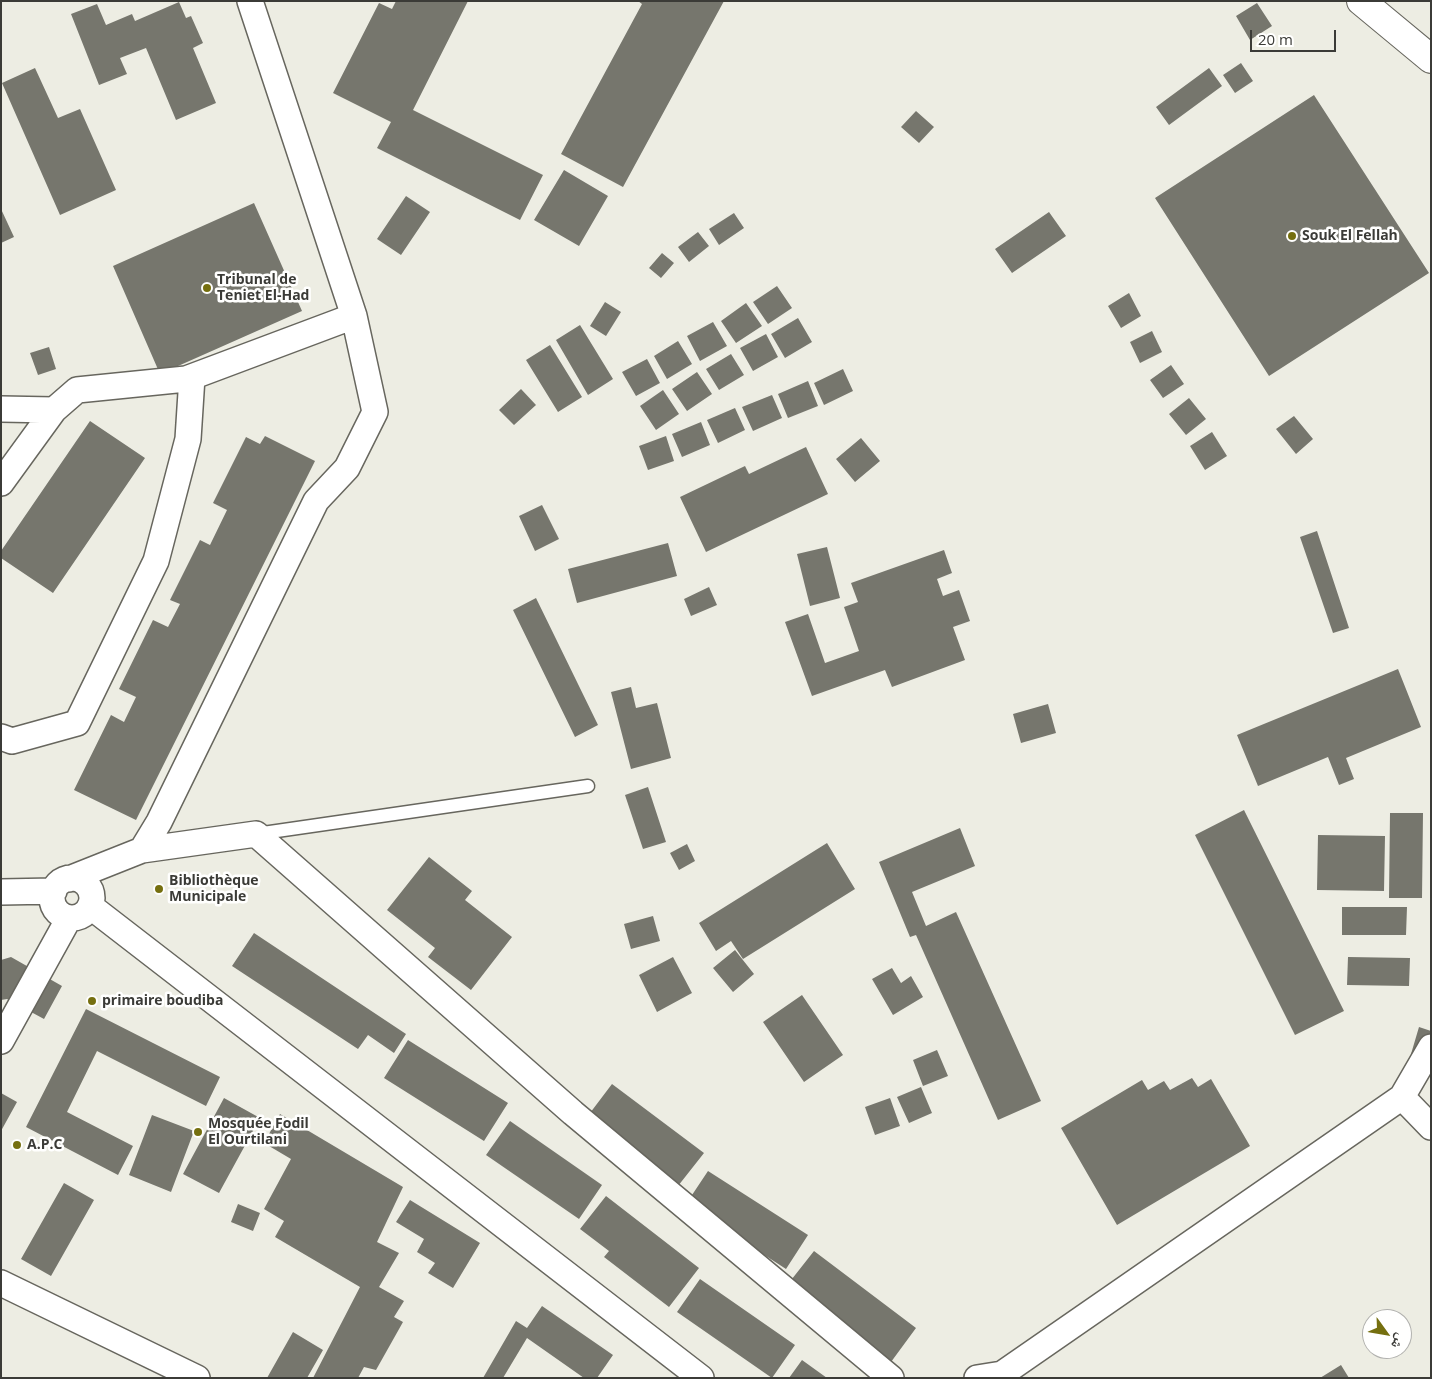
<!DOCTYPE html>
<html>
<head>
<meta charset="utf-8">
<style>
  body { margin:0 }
  #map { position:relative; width:1432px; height:1379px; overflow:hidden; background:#edede3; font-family:"Open Sans","Noto Naskh Arabic",sans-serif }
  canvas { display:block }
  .frame { position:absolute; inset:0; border:2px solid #3b3b37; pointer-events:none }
  .north { position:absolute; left:1362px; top:1309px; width:50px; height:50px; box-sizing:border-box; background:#fffffe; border:1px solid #b1b1ae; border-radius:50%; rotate:122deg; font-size:14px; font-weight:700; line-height:20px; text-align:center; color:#3b3b37 }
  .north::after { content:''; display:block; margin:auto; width:18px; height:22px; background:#756f0f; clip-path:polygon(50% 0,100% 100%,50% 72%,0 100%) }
  .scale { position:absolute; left:1250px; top:30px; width:86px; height:22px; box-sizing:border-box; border:2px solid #3b3b37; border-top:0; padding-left:6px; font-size:15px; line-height:18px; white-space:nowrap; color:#3b3b37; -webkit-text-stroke:4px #fffffe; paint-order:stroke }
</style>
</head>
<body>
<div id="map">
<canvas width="1432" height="1379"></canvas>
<div class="frame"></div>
<div class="north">ش</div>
<div class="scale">20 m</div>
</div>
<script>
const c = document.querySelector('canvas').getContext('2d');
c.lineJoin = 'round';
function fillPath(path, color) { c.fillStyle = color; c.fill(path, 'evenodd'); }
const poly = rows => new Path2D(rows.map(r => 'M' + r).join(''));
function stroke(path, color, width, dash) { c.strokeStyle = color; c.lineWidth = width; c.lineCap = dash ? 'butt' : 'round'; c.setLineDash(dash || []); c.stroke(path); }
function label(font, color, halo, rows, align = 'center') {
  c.font = font + ' "Open Sans",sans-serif'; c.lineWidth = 5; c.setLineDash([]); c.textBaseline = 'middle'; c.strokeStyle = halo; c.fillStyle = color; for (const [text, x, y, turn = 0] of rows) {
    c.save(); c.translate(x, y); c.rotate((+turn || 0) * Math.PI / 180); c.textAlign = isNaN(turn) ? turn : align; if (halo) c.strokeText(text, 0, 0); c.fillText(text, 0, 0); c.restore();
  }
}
const building = poly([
  [396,1,468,1,413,110,543,175,520,220,377,148,391,122,333,93,379,3,392,9],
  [638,1,724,1,623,187,561,154,642,4],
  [179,2,186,18,191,16,203,43,193,48,216,103,176,120,146,48,120,58,127,74,99,85,71,14,97,4,106,25,132,14,135,21],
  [1257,3,1272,26,1250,40,1236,16],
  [1241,63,1253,81,1235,93,1223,75],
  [35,68,58,118,80,109,116,190,60,215,2,83],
  [1209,68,1222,86,1169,125,1156,107],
  [1314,95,1429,273,1269,376,1155,198],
  [916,111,934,127,919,143,901,127],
  [564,170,608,196,579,246,534,220],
  [406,196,430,212,401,255,377,239],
  [254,203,302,311,160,374,113,266],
  [1,209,14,237,1,243],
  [1049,212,1066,236,1012,273,995,249],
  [734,213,744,228,719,245,709,229],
  [698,232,709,246,689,262,678,247],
  [662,253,674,263,661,278,649,268],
  [777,286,792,308,768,324,753,302],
  [1129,293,1141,316,1121,328,1108,306],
  [605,302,621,312,606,336,590,326],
  [746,303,762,326,736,343,721,321],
  [798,318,812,342,785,358,771,334],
  [713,322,727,346,700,361,687,336],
  [580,325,613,379,588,395,556,340],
  [1152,331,1162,352,1140,363,1130,342],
  [766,334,778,357,753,371,740,348],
  [678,341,692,364,667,379,654,356],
  [550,345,582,397,558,412,526,360],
  [49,347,56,369,38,375,30,353],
  [731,354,744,375,719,390,706,369],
  [647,359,660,383,636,396,622,372],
  [1171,365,1184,384,1163,398,1150,380],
  [843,369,853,391,824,405,814,383],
  [697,372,712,394,687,411,672,389],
  [808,381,818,406,788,418,778,394],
  [521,389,536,405,514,425,499,410],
  [663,390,679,414,656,430,640,406],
  [772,395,782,418,753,431,742,407],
  [1189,398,1206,419,1186,435,1169,414],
  [735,408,745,430,718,443,707,420],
  [1294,416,1313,439,1296,454,1276,429],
  [90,421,145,458,53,593,1,558,1,551],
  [701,422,710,445,682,457,672,434],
  [1212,432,1227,456,1205,470,1190,446],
  [265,436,315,461,136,820,74,790,111,715,124,722,136,697,119,689,153,620,168,627,180,604,170,600,200,540,210,545,227,510,213,503,246,437,260,444],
  [666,436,674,461,648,470,639,446],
  [861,438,880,461,855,482,836,459],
  [806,447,828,494,706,552,680,497,745,466,749,474],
  [542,505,559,539,535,551,519,516],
  [1317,531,1349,628,1333,633,1300,537],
  [668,543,677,576,577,603,568,569],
  [827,547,840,598,810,606,797,554],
  [944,550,952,573,937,579,943,596,959,590,970,621,953,627,965,660,892,687,885,670,812,696,785,622,808,614,825,663,859,651,844,607,858,602,851,583],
  [709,587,717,605,691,616,684,599],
  [536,598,598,725,575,737,513,610],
  [1398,669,1421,727,1346,758,1354,779,1339,785,1328,757,1258,786,1237,735],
  [631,687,636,708,657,703,671,758,631,769,611,692],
  [1048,704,1056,733,1021,743,1013,714],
  [648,787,666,842,643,849,625,795],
  [1244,810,1344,1011,1295,1035,1195,835],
  [1390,813,1423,813,1422,898,1389,898],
  [960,828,975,866,912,892,926,926,956,912,1041,1101,998,1120,916,935,910,937,879,862],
  [1318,835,1385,836,1384,891,1317,890],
  [827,843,855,889,743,959,731,941,716,951,699,923],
  [687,844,695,861,679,870,670,853],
  [429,857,472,891,465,900,512,937,471,990,428,957,435,948,387,910],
  [1342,907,1407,907,1406,935,1342,935],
  [653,916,660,941,631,949,624,924],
  [254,933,406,1034,394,1053,368,1035,358,1049,232,966],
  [735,950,754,974,733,992,713,968],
  [11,957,62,986,44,1019,7,999,1,1000,1,960],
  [673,957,692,993,657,1012,639,975],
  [1348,957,1410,958,1409,986,1347,985],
  [892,968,901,983,911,976,923,997,893,1015,872,979],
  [802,995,843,1055,804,1082,763,1022],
  [86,1009,220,1077,206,1106,97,1051,67,1112,133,1146,118,1175,26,1127],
  [1419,1027,1431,1031,1431,1060,1411,1054],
  [408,1040,508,1103,484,1141,384,1078],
  [937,1050,948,1076,923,1086,913,1060],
  [1192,1078,1198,1087,1211,1079,1250,1146,1117,1225,1061,1128,1142,1080,1148,1090,1164,1081,1170,1090],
  [612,1084,704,1153,678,1186,587,1117],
  [921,1087,932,1113,909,1123,897,1097],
  [1,1093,17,1102,1,1131],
  [224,1098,260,1118,219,1193,183,1174],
  [890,1098,900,1126,875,1135,865,1107],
  [280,1114,403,1187,377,1242,399,1253,379,1287,404,1301,394,1317,403,1322,376,1370,364,1367,358,1378,313,1378,360,1287,275,1237,284,1221,264,1209,291,1159,264,1143],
  [152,1115,194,1131,171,1192,129,1175],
  [510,1121,602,1185,579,1219,486,1155],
  [708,1171,808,1235,786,1269,686,1204],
  [64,1183,94,1200,51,1276,21,1259],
  [606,1196,699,1268,669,1307,604,1257,609,1251,580,1229],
  [410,1200,480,1243,453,1288,428,1273,435,1263,417,1252,424,1239,396,1222],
  [238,1204,260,1213,253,1231,231,1222],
  [814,1251,916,1328,891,1362,788,1284],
  [700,1279,795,1345,772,1378,677,1312],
  [542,1306,613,1355,597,1378,584,1378,527,1338,503,1378,483,1378,516,1321,527,1328],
  [293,1332,323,1350,307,1378,267,1378],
  [802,1360,827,1378,789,1378],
  [1341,1365,1349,1378,1320,1378]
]);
const service = poly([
  [256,834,588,786]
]);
const minor = poly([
  [1,409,54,410],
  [1,483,54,410,77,390,186,379,354,316],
  [1,737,12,741,77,723,156,561,188,439,192,377],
  [142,850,159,822,316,501,347,468,375,412,354,316,250,1],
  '52 898a20 20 0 1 1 40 0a20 20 0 1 1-40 0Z',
  [69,879,142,850,256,834,573,1113,891,1378],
  [1,892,54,891],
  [90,906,701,1378],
  [1,1041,69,918],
  [1402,1097,1431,1127],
  [1,1283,197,1378],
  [977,1378,1002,1374,1402,1097,1431,1047]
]);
const primary = poly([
  [1361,1,1431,59]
]);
const markers = [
  [1292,236,5,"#756f0f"],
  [207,288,5,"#756f0f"],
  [159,889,5,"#756f0f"],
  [92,1001,5,"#756f0f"],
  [198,1132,5,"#756f0f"],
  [17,1145,5,"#756f0f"]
];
const poiNames = [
  ["Souk El Fellah",1302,236],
  ["Tribunal de",217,280],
  ["Teniet El-Had",217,296],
  ["Bibliothèque",169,881],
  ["Municipale",169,897],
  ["primaire boudiba",102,1001],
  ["Mosquée Fodil",208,1124],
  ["El Ourtilani",208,1140],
  ["A.P.C",27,1145]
];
fillPath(building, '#76766d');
stroke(service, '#67665e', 15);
stroke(minor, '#67665e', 28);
stroke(primary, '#67665e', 30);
stroke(service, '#fff', 12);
stroke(minor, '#fff', 25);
stroke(primary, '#fff', 28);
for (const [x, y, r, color] of markers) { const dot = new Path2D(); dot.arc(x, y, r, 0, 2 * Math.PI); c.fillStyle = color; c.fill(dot); stroke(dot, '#fffffe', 2); }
label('bold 14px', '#3b3b37', '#fffffe', poiNames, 'left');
</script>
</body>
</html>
